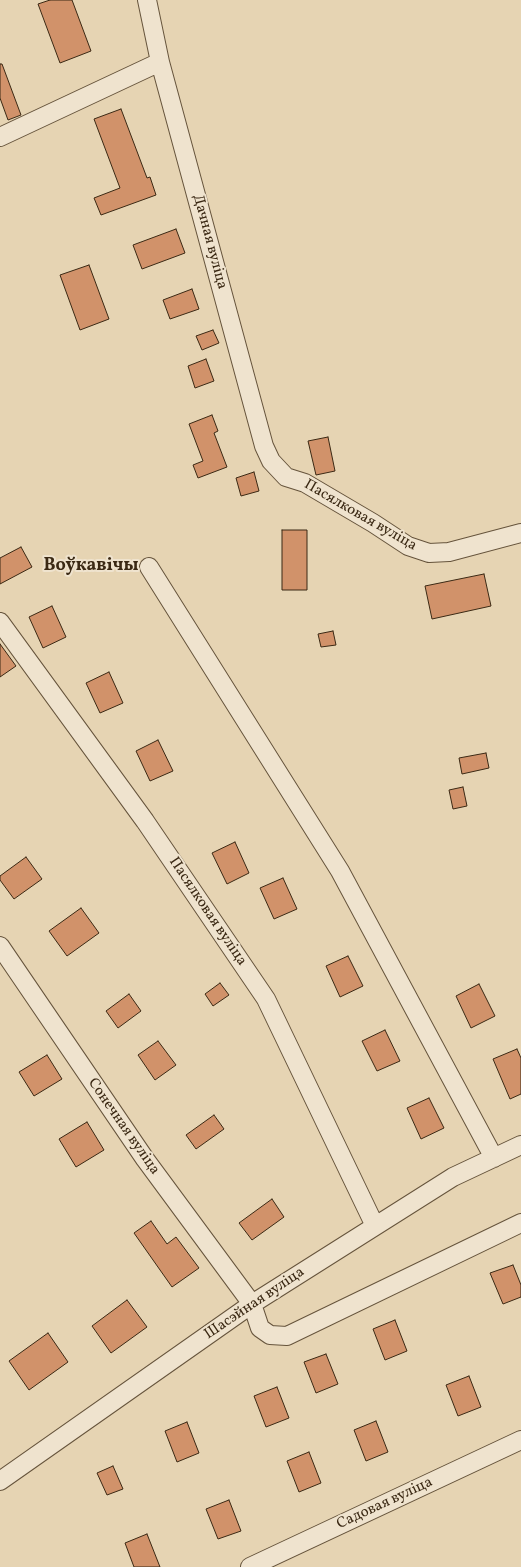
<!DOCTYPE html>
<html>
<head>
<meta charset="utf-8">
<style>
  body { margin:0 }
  canvas { display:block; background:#e6d4b3 }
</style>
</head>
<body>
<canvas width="521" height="1567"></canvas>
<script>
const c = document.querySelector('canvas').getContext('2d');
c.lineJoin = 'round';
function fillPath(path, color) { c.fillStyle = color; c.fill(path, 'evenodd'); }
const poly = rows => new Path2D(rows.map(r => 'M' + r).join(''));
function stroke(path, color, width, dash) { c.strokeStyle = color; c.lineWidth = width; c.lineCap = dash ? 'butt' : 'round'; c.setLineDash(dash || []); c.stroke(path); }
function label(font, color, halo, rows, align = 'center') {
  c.font = font + ' Vollkorn,serif'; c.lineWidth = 4; c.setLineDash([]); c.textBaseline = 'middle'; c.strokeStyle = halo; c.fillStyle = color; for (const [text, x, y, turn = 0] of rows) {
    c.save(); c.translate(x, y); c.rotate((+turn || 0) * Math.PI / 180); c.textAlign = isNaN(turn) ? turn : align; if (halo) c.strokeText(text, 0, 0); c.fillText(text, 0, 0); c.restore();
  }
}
const building = poly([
  [50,0,72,0,91,51,60,63,38,4,50,0],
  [0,64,2,64,21,115,8,120,0,98,0,64],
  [121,109,147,178,150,177,156,195,101,215,94,198,120,188,94,119,121,109],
  [176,229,185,253,142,269,133,245,176,229],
  [89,265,109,319,80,330,60,275,89,265],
  [192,289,199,309,170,319,163,300,192,289],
  [213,330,219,343,202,350,196,336,213,330],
  [206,359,214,381,195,388,188,366,206,359],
  [212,415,218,431,214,433,227,467,198,478,193,465,203,461,189,424,212,415],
  [328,437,335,471,316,475,308,441,328,437],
  [254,472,259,491,241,496,236,478,254,472],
  [282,530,307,530,307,590,282,590,282,530],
  [21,547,32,567,0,584,0,558,21,547],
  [484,574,491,606,432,619,425,586,484,574],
  [52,606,66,637,43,648,29,617,52,606],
  [333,631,336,645,321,647,318,634,333,631],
  [0,644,16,666,0,677,0,644],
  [109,672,123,703,100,713,86,683,109,672],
  [158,740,173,771,150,781,136,751,158,740],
  [486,753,489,768,462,774,459,758,486,753],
  [463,787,467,806,453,809,449,790,463,787],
  [235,842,249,873,227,884,212,853,235,842],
  [26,857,42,879,14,899,0,880,0,876,26,857],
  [283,878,297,909,274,919,260,888,283,878],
  [81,908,99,933,67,956,49,931,81,908],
  [348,956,363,986,340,997,326,966,348,956],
  [220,983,229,995,213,1006,205,994,220,983],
  [479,984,495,1016,471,1028,456,996,479,984],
  [129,994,141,1011,118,1028,106,1011,129,994],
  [385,1030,400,1061,377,1071,362,1041,385,1030],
  [158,1041,176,1065,155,1080,138,1055,158,1041],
  [517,1049,521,1058,521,1094,510,1099,493,1059,517,1049],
  [47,1055,62,1079,34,1096,19,1072,47,1055],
  [429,1098,444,1128,421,1139,407,1108,429,1098],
  [214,1115,224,1129,196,1149,186,1135,214,1115],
  [87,1122,104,1150,76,1167,59,1139,87,1122],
  [272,1199,284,1217,252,1240,239,1223,272,1199],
  [151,1221,167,1244,176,1237,199,1268,172,1287,134,1233,151,1221],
  [513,1265,521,1285,521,1297,503,1304,490,1273,513,1265],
  [127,1300,147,1327,111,1353,92,1326,127,1300],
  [395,1320,407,1351,385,1360,373,1329,395,1320],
  [48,1333,68,1362,29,1390,9,1361,48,1333],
  [326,1354,338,1384,316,1393,304,1362,326,1354],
  [469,1376,481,1407,458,1416,446,1385,469,1376],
  [277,1387,289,1418,266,1427,254,1396,277,1387],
  [376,1421,388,1452,366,1461,354,1430,376,1421],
  [187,1422,199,1453,177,1462,165,1431,187,1422],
  [309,1452,321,1483,299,1492,287,1461,309,1452],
  [113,1466,123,1489,107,1495,97,1473,113,1466],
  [229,1500,241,1531,218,1539,206,1509,229,1500],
  [147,1534,160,1567,134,1567,125,1543,147,1534]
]);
const street = poly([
  [147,0,160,62,264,446,271,461,286,477,305,483,373,523,408,546,429,553,449,552,521,533],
  [0,137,160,62],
  [149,567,340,871,494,1158],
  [0,622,145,821,266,999,375,1226],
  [0,946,145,1159,252,1304,260,1328,270,1335,287,1336,521,1223],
  [0,1481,252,1304,453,1177,521,1145],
  [250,1567,521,1440]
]);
const streetNames = [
  ["Дачная вуліца",209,242,75],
  ["Пасялковая вуліца",360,516,30],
  ["Пасялковая вуліца",207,912,56],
  ["Сонечная вуліца",123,1127,55],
  ["Шасэйная вуліца",255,1304,-34],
  ["Садовая вуліца",385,1504,-25]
];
const quarterNames = [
  ["Воўкавічы",91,567]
];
fillPath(building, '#d1926a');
stroke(building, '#3b2914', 1);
stroke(street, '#66543c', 20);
stroke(street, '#efe3ce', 18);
label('15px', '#3b2914', '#efe3ce', streetNames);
label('bold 18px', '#3b2914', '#efe3ce', quarterNames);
</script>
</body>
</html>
